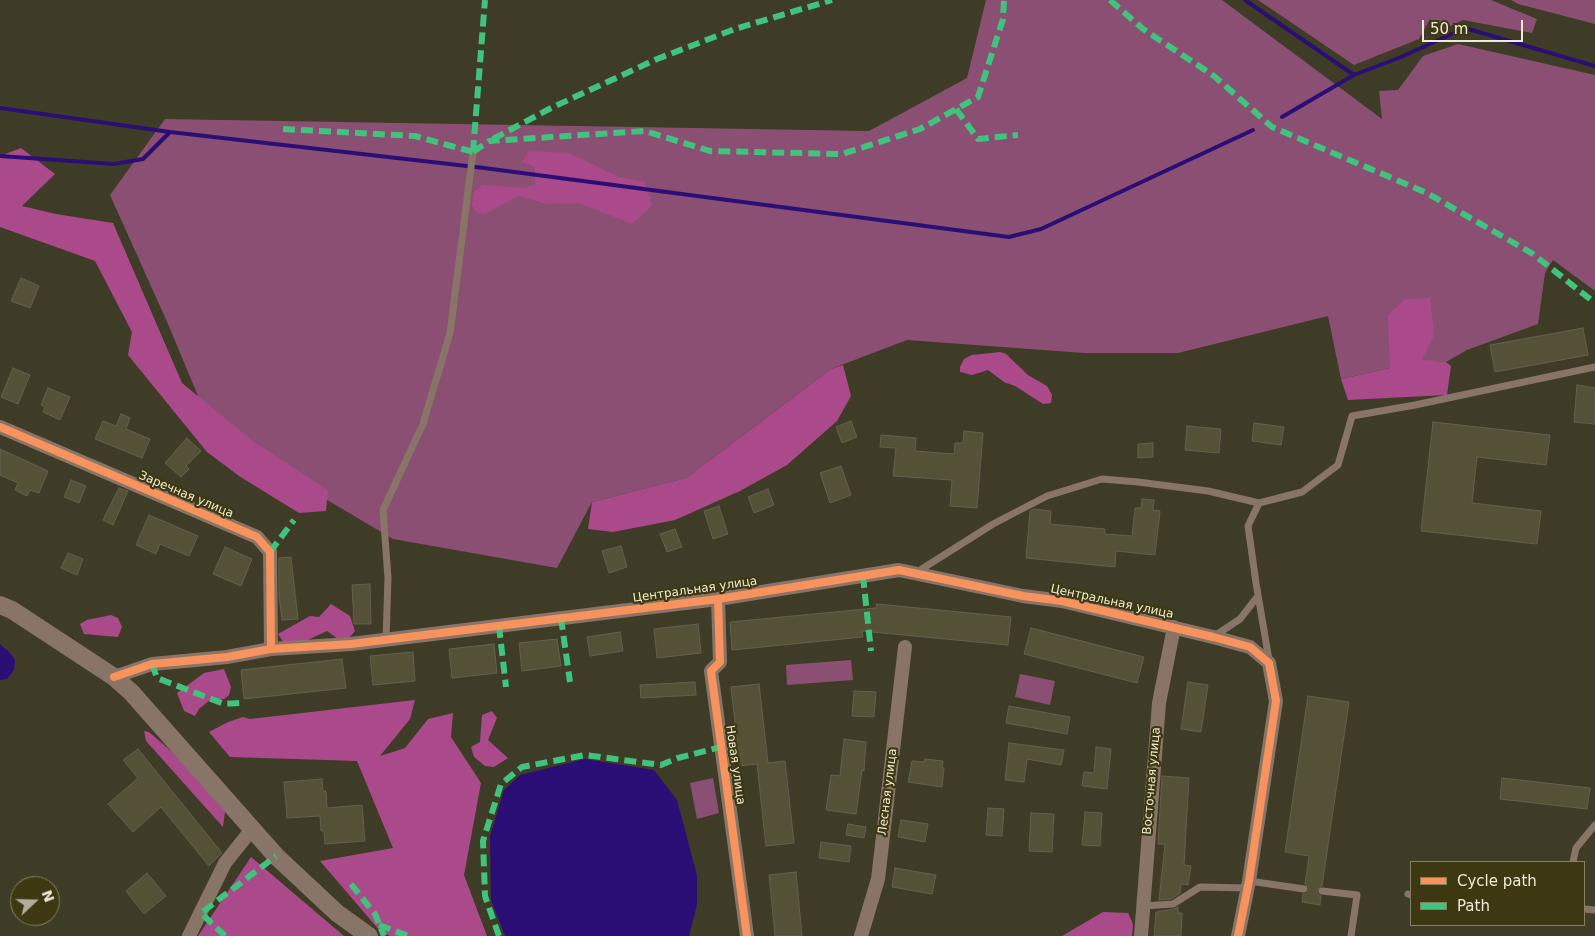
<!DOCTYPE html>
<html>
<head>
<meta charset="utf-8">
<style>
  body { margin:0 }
  #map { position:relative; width:1595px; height:936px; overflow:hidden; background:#3e3b27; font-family:"DejaVu Sans",sans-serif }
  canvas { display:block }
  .legend { position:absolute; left:1410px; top:861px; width:175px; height:65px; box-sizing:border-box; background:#3d3812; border:1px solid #838060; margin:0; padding:6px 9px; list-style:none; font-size:15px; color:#edebd6 }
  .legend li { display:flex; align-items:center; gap:10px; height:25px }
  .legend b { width:25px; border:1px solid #838060 }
  .north { position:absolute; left:10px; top:876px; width:50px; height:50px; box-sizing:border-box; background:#3d3812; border:1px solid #838060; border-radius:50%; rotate:69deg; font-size:14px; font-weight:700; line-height:20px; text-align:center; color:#edebd6 }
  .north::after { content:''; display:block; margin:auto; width:18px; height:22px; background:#b0ad99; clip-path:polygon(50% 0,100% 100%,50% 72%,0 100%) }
  .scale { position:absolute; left:1422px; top:20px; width:101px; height:22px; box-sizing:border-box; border:2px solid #edebd6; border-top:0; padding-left:6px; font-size:15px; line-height:18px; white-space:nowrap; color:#edebd6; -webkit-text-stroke:4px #3d3812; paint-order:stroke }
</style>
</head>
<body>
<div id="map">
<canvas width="1595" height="936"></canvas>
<ul class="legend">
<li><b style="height:6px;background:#f8935d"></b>Cycle path</li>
<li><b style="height:6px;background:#40c37c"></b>Path</li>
</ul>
<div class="north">N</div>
<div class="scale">50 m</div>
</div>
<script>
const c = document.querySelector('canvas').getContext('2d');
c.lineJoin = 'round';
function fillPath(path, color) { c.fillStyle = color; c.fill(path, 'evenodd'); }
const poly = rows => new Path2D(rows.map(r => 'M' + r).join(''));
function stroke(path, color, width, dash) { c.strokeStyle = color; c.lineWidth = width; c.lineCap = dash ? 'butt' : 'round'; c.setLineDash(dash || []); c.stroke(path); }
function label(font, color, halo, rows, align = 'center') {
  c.font = font + ' "DejaVu Sans",sans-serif'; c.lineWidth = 4.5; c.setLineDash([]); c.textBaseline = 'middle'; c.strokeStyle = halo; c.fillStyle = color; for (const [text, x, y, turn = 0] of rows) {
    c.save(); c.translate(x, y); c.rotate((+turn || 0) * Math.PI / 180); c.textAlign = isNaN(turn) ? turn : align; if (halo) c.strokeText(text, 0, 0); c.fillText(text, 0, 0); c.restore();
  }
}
const green = poly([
  [986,0,1222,0,1382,119,1379,91,1398,90,1423,56,1458,44,1595,75,1595,291,1553,260,1545,273,1538,324,1467,350,1446,362,1421,361,1341,379,1328,316,1178,353,1084,353,907,340,831,369,686,478,592,502,557,568,393,539,280,472,208,420,168,324,110,195,165,119,869,131,967,78],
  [1258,0,1491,0,1537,19,1532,33,1463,20,1439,31,1430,19,1419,39,1354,65],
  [1511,0,1595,0,1595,24,1518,4],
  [851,660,853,680,787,685,786,665],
  [1020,674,1055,681,1050,705,1015,697],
  [713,778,719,813,697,819,690,783]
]);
const forest = poly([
  [21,148,55,174,22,206,56,214,113,223,182,383,254,442,328,490,326,511,299,513,239,476,207,452,128,355,132,332,95,261,0,227,0,156],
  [529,151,569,153,619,177,645,182,652,205,632,224,579,203,547,204,518,196,485,214,477,213,472,205,474,192,482,185,526,188,535,184,535,167,522,162],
  [1430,298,1434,335,1422,360,1446,362,1451,366,1447,395,1348,400,1341,379,1390,368,1388,315,1405,299],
  [1000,352,1006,354,1028,375,1047,386,1052,395,1051,403,1043,404,1015,386,1004,382,988,370,972,375,960,372,960,367,964,359,972,355],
  [843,365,851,396,837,421,787,465,740,491,675,520,613,532,588,529,592,502,686,478,831,369],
  [331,604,350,616,355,631,349,638,338,639,327,631,299,644,284,643,278,634,310,616,319,617],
  [111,615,118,618,122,627,118,637,84,634,80,624,87,620],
  [224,669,231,687,229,695,224,699,210,700,199,709,195,716,184,711,177,693,204,673],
  [415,700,410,719,380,756,405,748,428,719,453,713,451,737,481,783,464,875,487,936,390,936,380,931,320,861,393,848,357,761,230,757,209,732,228,722,243,717,250,719],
  [492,711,497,718,488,740,508,758,494,767,485,766,474,757,471,747,480,742,482,715],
  [144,731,149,732,191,768,225,812,223,827,146,741],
  [251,857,344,936,198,936],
  [1103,912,1128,913,1133,924,1132,936,1062,936]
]);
const water = poly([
  [0,644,9,652,15,660,14,670,7,679,0,680],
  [585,759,654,770,677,800,697,875,697,905,689,936,505,936,491,900,490,836,504,790,520,775]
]);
const stream = poly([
  [1245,0,1354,75,1401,57,1465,28,1595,66],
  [0,108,170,132,484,168,1009,237,1041,229,1253,130],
  [1282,117,1354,75],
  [0,156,114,164,143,159,170,132]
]);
const building = poly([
  [21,278,39,286,30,308,11,301,21,278],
  [1583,328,1588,355,1495,372,1490,345,1583,328],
  [13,368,30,375,18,404,1,397,13,368],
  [1577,385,1595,388,1595,424,1574,422,1577,385],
  [48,388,70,397,60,420,43,412,45,407,41,405,48,388],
  [121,414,130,418,126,429,150,439,142,458,95,439,103,421,116,426,121,414],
  [851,421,857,437,842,443,836,427,851,421],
  [1433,422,1550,435,1546,465,1477,457,1472,503,1541,511,1537,544,1421,531,1433,422],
  [1254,423,1284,427,1281,445,1252,441,1254,423],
  [1187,426,1221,429,1219,453,1185,450,1187,426],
  [964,431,983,433,977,508,950,506,952,480,893,476,896,448,880,447,881,435,916,438,915,451,954,454,955,443,963,443,964,431],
  [187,438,201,451,186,466,189,469,181,477,165,463,187,438],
  [1153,443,1153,457,1138,458,1138,444,1153,443],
  [0,449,48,471,39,493,30,490,27,496,15,490,18,483,0,475,0,449],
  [841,466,851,495,830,503,820,473,841,466],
  [71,480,86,486,79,503,64,497,71,480],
  [119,488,128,491,113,525,103,520,119,488],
  [768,489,774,505,754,513,748,497,768,489],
  [1142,499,1154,500,1153,510,1160,511,1155,555,1116,551,1115,567,1026,558,1030,511,1034,509,1051,511,1050,524,1105,529,1105,534,1132,536,1135,508,1141,508,1142,499],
  [719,506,728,534,713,539,704,511,719,506],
  [149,515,198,536,189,556,160,544,156,554,136,545,149,515],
  [675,529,682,547,667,552,660,534,675,529],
  [621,546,627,567,609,573,602,551,621,546],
  [225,547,252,559,241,586,213,574,225,547],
  [68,553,83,559,77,575,61,568,68,553],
  [291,557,298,619,282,620,279,596,279,558,291,557],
  [370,584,371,624,354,624,352,585,370,584],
  [877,604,1011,617,1008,645,862,631,863,637,732,650,730,622,876,608,877,604],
  [698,624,701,653,657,658,654,629,698,624],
  [1031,628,1144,657,1137,683,1024,654,1031,628],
  [620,632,623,651,590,656,587,637,620,632],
  [557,639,561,666,522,671,519,643,557,639],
  [494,644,497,673,452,678,449,649,494,644],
  [413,652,415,681,373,685,370,656,413,652],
  [342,659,346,688,244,699,241,670,342,659],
  [695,682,696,695,641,698,640,685,695,682],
  [1188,682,1208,685,1201,732,1181,729,1188,682],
  [759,684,768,763,785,761,794,843,766,846,757,764,740,766,731,687,759,684],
  [854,691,876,692,874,717,852,716,854,691],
  [1308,696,1349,702,1322,886,1317,890,1317,894,1321,896,1320,905,1302,902,1303,894,1306,894,1309,890,1309,887,1305,884,1309,856,1285,852,1308,696],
  [1009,706,1070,717,1067,734,1006,723,1009,706],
  [844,739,866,742,864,771,862,770,856,814,826,810,831,775,840,776,844,739],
  [1009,743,1064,750,1061,765,1027,759,1024,782,1005,780,1009,743],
  [1096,747,1111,749,1107,789,1082,786,1084,772,1094,773,1096,747],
  [138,749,222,853,209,866,161,807,133,832,108,804,138,778,123,760,138,749],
  [925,759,943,761,942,768,944,768,942,787,908,782,912,761,924,762,925,759],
  [1162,776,1189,778,1184,865,1191,866,1188,885,1181,884,1180,893,1171,899,1159,900,1165,844,1158,844,1162,776],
  [1502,778,1590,788,1587,809,1500,799,1502,778],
  [322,779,323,791,326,791,327,808,362,805,365,841,325,844,324,831,321,831,320,816,287,818,284,782,322,779],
  [988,808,1004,809,1002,836,986,835,988,808],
  [1085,812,1102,813,1100,846,1082,845,1085,812],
  [1031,813,1054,814,1052,852,1029,851,1031,813],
  [901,820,928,824,925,842,898,837,901,820],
  [848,824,866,827,864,838,846,835,848,824],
  [821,842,851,846,849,862,819,858,821,842],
  [895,868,936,875,932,894,892,887,895,868],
  [796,872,802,936,775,936,769,875,796,872],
  [147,873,166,896,144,914,126,891,147,873],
  [1178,907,1178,913,1182,913,1181,936,1154,936,1156,912,1174,909,1178,907]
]);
const service = poly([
  [917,572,993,524,1047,496,1102,479,1138,482,1208,491,1259,503],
  [1213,637,1240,619,1258,596],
  [386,640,388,578,383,510,423,424,450,333,473,152],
  [1269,660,1256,583,1248,526,1259,503,1302,492,1338,465,1352,416,1415,405,1595,367],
  [1573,862,1576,848,1595,825],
  [1249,881,1304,889],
  [1322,891,1357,895,1351,936],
  [1408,894,1411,895],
  [1143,906,1173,904,1200,887,1247,888],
  [1584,909,1595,910]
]);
const minor = poly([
  [0,427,257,537,270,552,271,649],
  [718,599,720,662,711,671,747,936],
  [114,677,152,664,227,657,271,649,351,644,718,599,899,570,1023,596,1062,601,1213,637,1250,647,1269,663,1276,701,1249,881,1238,936],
  [189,936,225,863,252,829],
  [861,936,878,879,905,647],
  [1141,936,1159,703,1174,627]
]);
const tertiary = poly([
  [0,605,12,610,114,677,131,692,276,856,337,913,369,936]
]);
const quiet = poly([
  [1110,0,1143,29,1214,76,1272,127,1427,193,1533,254,1595,303],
  [956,109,978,139,1018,135],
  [283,129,415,136,473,152],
  [493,139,551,108,657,59,735,29,832,0],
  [473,152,489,141,645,131,710,151,842,154,920,129,978,97,1003,19,1004,0],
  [473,152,485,0],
  [270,552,294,520],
  [863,576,871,651],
  [561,618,570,682],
  [499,626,506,687],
  [152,664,157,678,224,704,241,703],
  [351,884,375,914,384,936],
  [379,925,408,936],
  [225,936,201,913,276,856],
  [499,936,485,896,483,841,501,784,522,767,585,755,661,765,678,758,721,747]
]);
const cycleway = poly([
  [0,427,257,537,270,552,271,649],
  [718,599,720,662,711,671,747,936],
  [114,677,152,664,227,657,271,649,351,644,718,599,899,570,1023,596,1062,601,1213,637,1250,647,1269,663,1276,701,1249,881,1238,936]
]);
const streetNames = [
  ["Заречная улица",186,495,23],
  ["Центральная улица",695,590,-8],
  ["Центральная улица",1112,602,12],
  ["Новая улица",735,765,82],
  ["Восточная улица",1152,781,-85],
  ["Лесная улица",888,792,-83]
];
fillPath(green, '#8a4f73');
fillPath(forest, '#ab4a8a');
fillPath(water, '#2b0e75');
stroke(stream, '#2b0e75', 4);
fillPath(building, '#555137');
stroke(building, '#636050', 1);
stroke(service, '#897568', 7);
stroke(minor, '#897568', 14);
stroke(tertiary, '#897568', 18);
stroke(quiet, '#40c37c', 6, [12, 6]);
stroke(cycleway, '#f8935d', 8);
label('12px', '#edebd6', '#3d3812', streetNames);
</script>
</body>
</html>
